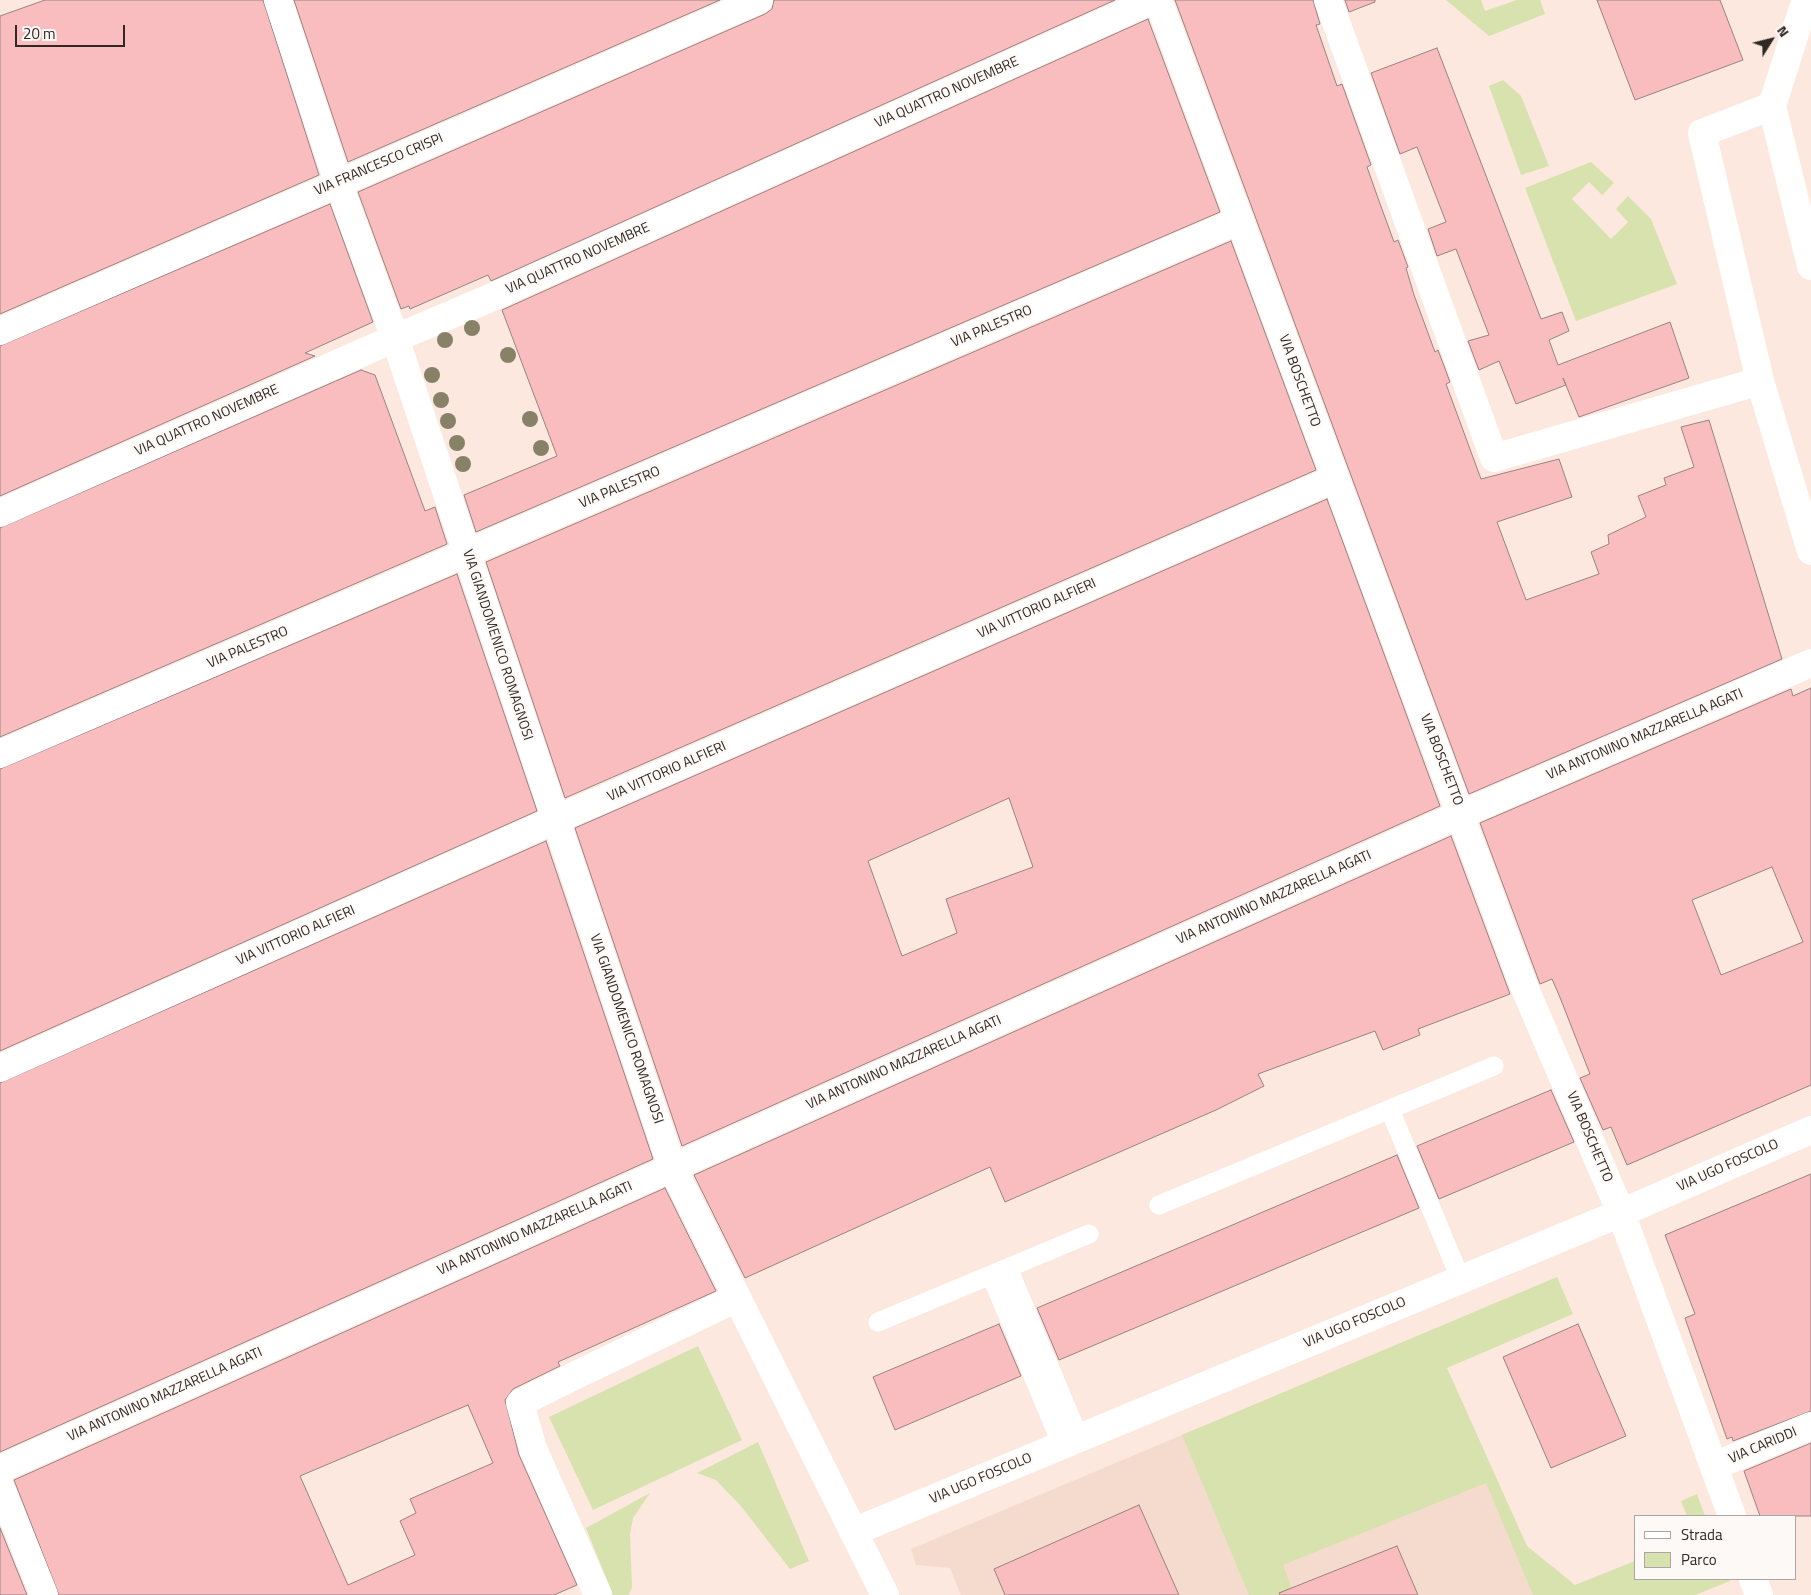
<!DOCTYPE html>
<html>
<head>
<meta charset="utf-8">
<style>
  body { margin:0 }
  #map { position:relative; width:1811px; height:1595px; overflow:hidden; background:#fce8de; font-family:"Titillium Web",sans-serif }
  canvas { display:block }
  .legend { position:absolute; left:1634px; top:1515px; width:162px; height:65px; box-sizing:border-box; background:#fdf9f7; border:1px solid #aba5a3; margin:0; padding:6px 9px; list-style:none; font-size:15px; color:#2f2825 }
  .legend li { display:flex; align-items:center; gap:10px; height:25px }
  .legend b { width:25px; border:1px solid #aba5a3 }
  .north { position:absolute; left:1746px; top:15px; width:50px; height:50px; -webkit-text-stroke:4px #fdf9f7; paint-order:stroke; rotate:54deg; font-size:14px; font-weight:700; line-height:20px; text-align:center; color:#2f2825 }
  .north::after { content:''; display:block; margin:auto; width:18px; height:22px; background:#2f2825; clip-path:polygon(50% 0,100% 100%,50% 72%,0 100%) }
  .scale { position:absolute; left:15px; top:25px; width:110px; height:22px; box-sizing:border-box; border:2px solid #2f2825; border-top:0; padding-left:6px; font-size:15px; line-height:18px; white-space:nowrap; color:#2f2825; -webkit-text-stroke:4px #fdf9f7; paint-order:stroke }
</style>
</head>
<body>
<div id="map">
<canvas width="1811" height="1595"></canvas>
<ul class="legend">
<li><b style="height:6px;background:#fff"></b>Strada</li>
<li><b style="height:14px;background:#d7e2ae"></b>Parco</li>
</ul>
<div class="north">N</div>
<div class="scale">20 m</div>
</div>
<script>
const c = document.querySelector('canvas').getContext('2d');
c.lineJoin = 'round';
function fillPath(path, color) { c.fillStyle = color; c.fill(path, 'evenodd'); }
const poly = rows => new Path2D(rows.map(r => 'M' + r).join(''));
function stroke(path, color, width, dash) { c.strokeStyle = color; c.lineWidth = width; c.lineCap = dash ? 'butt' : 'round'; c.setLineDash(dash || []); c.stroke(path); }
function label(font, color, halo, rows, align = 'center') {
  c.font = font + ' "Titillium Web",sans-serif'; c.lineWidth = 4.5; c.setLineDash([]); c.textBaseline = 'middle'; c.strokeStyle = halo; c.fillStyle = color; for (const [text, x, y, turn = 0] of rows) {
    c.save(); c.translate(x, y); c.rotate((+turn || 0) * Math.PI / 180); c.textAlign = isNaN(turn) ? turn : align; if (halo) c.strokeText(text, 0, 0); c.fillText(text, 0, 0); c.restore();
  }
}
const built = poly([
  [1427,1332,1533,1595,961,1595,950,1568,916,1565,911,1549]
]);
const green = poly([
  [1446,0,1481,0,1485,11,1517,0,1540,0,1545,14,1489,36],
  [1503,80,1521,96,1549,166,1521,175,1489,86],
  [1591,162,1614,183,1602,195,1589,182,1572,199,1611,239,1628,222,1616,209,1628,196,1651,219,1677,284,1576,321,1525,188],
  [1557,1277,1573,1314,1447,1368,1527,1546,1575,1585,1635,1561,1635,1579,1730,1579,1730,1581,1695,1595,1533,1595,1486,1483,1283,1565,1294,1595,1249,1595,1182,1435],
  [698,1346,742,1440,593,1510,549,1417],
  [758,1442,809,1561,790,1569,740,1505,716,1480,697,1473],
  [650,1493,633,1518,630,1534,632,1588,628,1595,613,1595,586,1528],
  [1697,1494,1705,1516,1687,1516,1681,1501]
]);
const building = poly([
  [45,0,263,0,319,175,0,314,0,16,45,0],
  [294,0,720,0,348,162,294,0],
  [774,0,1115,0,491,281,488,275,410,309,409,306,401,309,358,192,765,14,772,9,774,0],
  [1175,0,1313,0,1320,24,1316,25,1337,86,1342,84,1371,165,1367,167,1379,201,1394,242,1398,240,1408,267,1406,268,1414,295,1435,352,1438,350,1450,382,1446,384,1481,479,1559,459,1572,497,1497,522,1526,600,1599,574,1591,552,1609,544,1608,535,1646,517,1638,496,1666,485,1664,478,1694,467,1681,427,1709,420,1782,659,1469,794,1175,0],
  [1345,0,1375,0,1375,2,1349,12,1345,0],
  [1597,0,1720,0,1743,60,1635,100,1597,0],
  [1148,19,1220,212,476,532,464,495,557,456,502,310,1148,19],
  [1437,48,1541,319,1562,312,1569,331,1549,340,1558,365,1670,322,1689,378,1579,417,1563,378,1566,385,1516,404,1499,361,1479,370,1468,341,1489,335,1456,249,1437,256,1428,229,1446,222,1417,147,1400,154,1371,73,1437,48],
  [330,204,373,322,305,353,315,356,0,496,0,346,330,204],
  [1231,241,1316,470,565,798,486,562,1231,241],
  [361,370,375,375,425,511,435,507,447,544,0,737,0,528,361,370],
  [1327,499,1440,806,682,1146,575,828,1327,499],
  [1009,798,1033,867,946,899,957,933,902,956,868,861,1009,798],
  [457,574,537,811,0,1051,0,769,457,574],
  [1811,688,1811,1085,1627,1165,1611,1127,1603,1130,1580,1078,1590,1074,1559,995,1552,979,1540,984,1480,823,1791,689,1793,696,1811,688],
  [1772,867,1803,942,1721,975,1692,900,1772,867],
  [1451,836,1510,994,1418,1029,1420,1035,1383,1050,1375,1031,1258,1074,1264,1086,1216,1110,1005,1202,990,1167,745,1278,694,1175,1451,836],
  [546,841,653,1159,0,1452,0,1083,546,841],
  [1551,1090,1574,1142,1439,1199,1417,1146,1551,1090],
  [1397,1155,1419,1208,1059,1360,1037,1308,1397,1155],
  [1811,1174,1811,1411,1733,1441,1732,1437,1727,1439,1685,1318,1695,1314,1665,1235,1811,1174],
  [665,1188,716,1291,558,1362,560,1366,513,1389,505,1400,519,1455,577,1585,554,1595,59,1595,14,1480,665,1188],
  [468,1405,493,1463,410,1499,416,1513,400,1521,415,1555,348,1585,300,1476,468,1405],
  [999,1324,1021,1376,895,1430,873,1377,999,1324],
  [1578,1324,1626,1436,1551,1468,1503,1357,1578,1324],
  [1811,1443,1811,1516,1760,1516,1744,1471,1811,1443],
  [1139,1505,1179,1595,1005,1595,994,1569,1139,1505],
  [0,1528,27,1595,0,1595,0,1528],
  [1397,1546,1418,1595,1280,1595,1279,1593,1397,1546]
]);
const service = poly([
  [1390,1110,1461,1280],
  [1159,1205,1494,1066],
  [1008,1268,1079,1438],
  [991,1275,1062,1445],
  [878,1322,1089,1234]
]);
const pedestrian = poly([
  [533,1449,520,1403,578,1374]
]);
const minor = poly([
  [278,0,338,182,395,338,672,1167,885,1595],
  [1158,0,1523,984,1621,1213,1732,1516],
  [1328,0,1494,458,1760,381],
  [1772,106,1803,8],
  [1811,266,1772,106,1702,133,1760,381,1811,551],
  [0,513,375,347,497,295,1153,0],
  [0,754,1240,220],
  [0,1068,532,830,1334,479],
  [578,1374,737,1298],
  [533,1449,598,1595],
  [1714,1466,1811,1426],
  [0,1469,1439,824,1811,663],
  [853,1532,1621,1213,1811,1130],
  [1753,1579,1759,1595]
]);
const tertiary = poly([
  [0,331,759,0],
  [0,1486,44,1595]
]);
const trees = [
  [472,328],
  [445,340],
  [508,355],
  [432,375],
  [441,400],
  [530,419],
  [448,421],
  [457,443],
  [541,448],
  [463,464]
];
const streetNames = [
  ["VIA QUATTRO NOVEMBRE",947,93,-24],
  ["VIA FRANCESCO CRISPI",379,165,-23],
  ["VIA QUATTRO NOVEMBRE",578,259,-24],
  ["VIA PALESTRO",992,327,-23],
  ["VIA BOSCHETTO",1299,381,70],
  ["VIA QUATTRO NOVEMBRE",207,421,-24],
  ["VIA PALESTRO",620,488,-23],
  ["VIA VITTORIO ALFIERI",1037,609,-24],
  ["VIA GIANDOMENICO ROMAGNOSI",497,645,72],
  ["VIA PALESTRO",248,648,-23],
  ["VIA ANTONINO MAZZARELLA AGATI",1645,735,-23],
  ["VIA BOSCHETTO",1441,760,69],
  ["VIA VITTORIO ALFIERI",667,772,-24],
  ["VIA ANTONINO MAZZARELLA AGATI",1274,898,-24],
  ["VIA VITTORIO ALFIERI",296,936,-24],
  ["VIA GIANDOMENICO ROMAGNOSI",626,1029,71],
  ["VIA ANTONINO MAZZARELLA AGATI",904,1063,-24],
  ["VIA BOSCHETTO",1589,1137,67],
  ["VIA UGO FOSCOLO",1728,1166,-24],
  ["VIA ANTONINO MAZZARELLA AGATI",535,1229,-24],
  ["VIA UGO FOSCOLO",1355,1323,-23],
  ["VIA ANTONINO MAZZARELLA AGATI",165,1395,-24],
  ["VIA CARIDDI",1763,1446,-23],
  ["VIA UGO FOSCOLO",981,1479,-23]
];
fillPath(built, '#f5dbcd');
fillPath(green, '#d7e2ae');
fillPath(building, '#f9bdbf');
stroke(building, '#988383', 1);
stroke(service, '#fff', 19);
stroke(pedestrian, '#fff', 28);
stroke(minor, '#fff', 28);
stroke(tertiary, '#fff', 28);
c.fillStyle = '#878267';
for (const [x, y] of trees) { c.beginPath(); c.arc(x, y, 8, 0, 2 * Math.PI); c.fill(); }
label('14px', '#2f2825', '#fdf9f7', streetNames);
</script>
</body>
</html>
